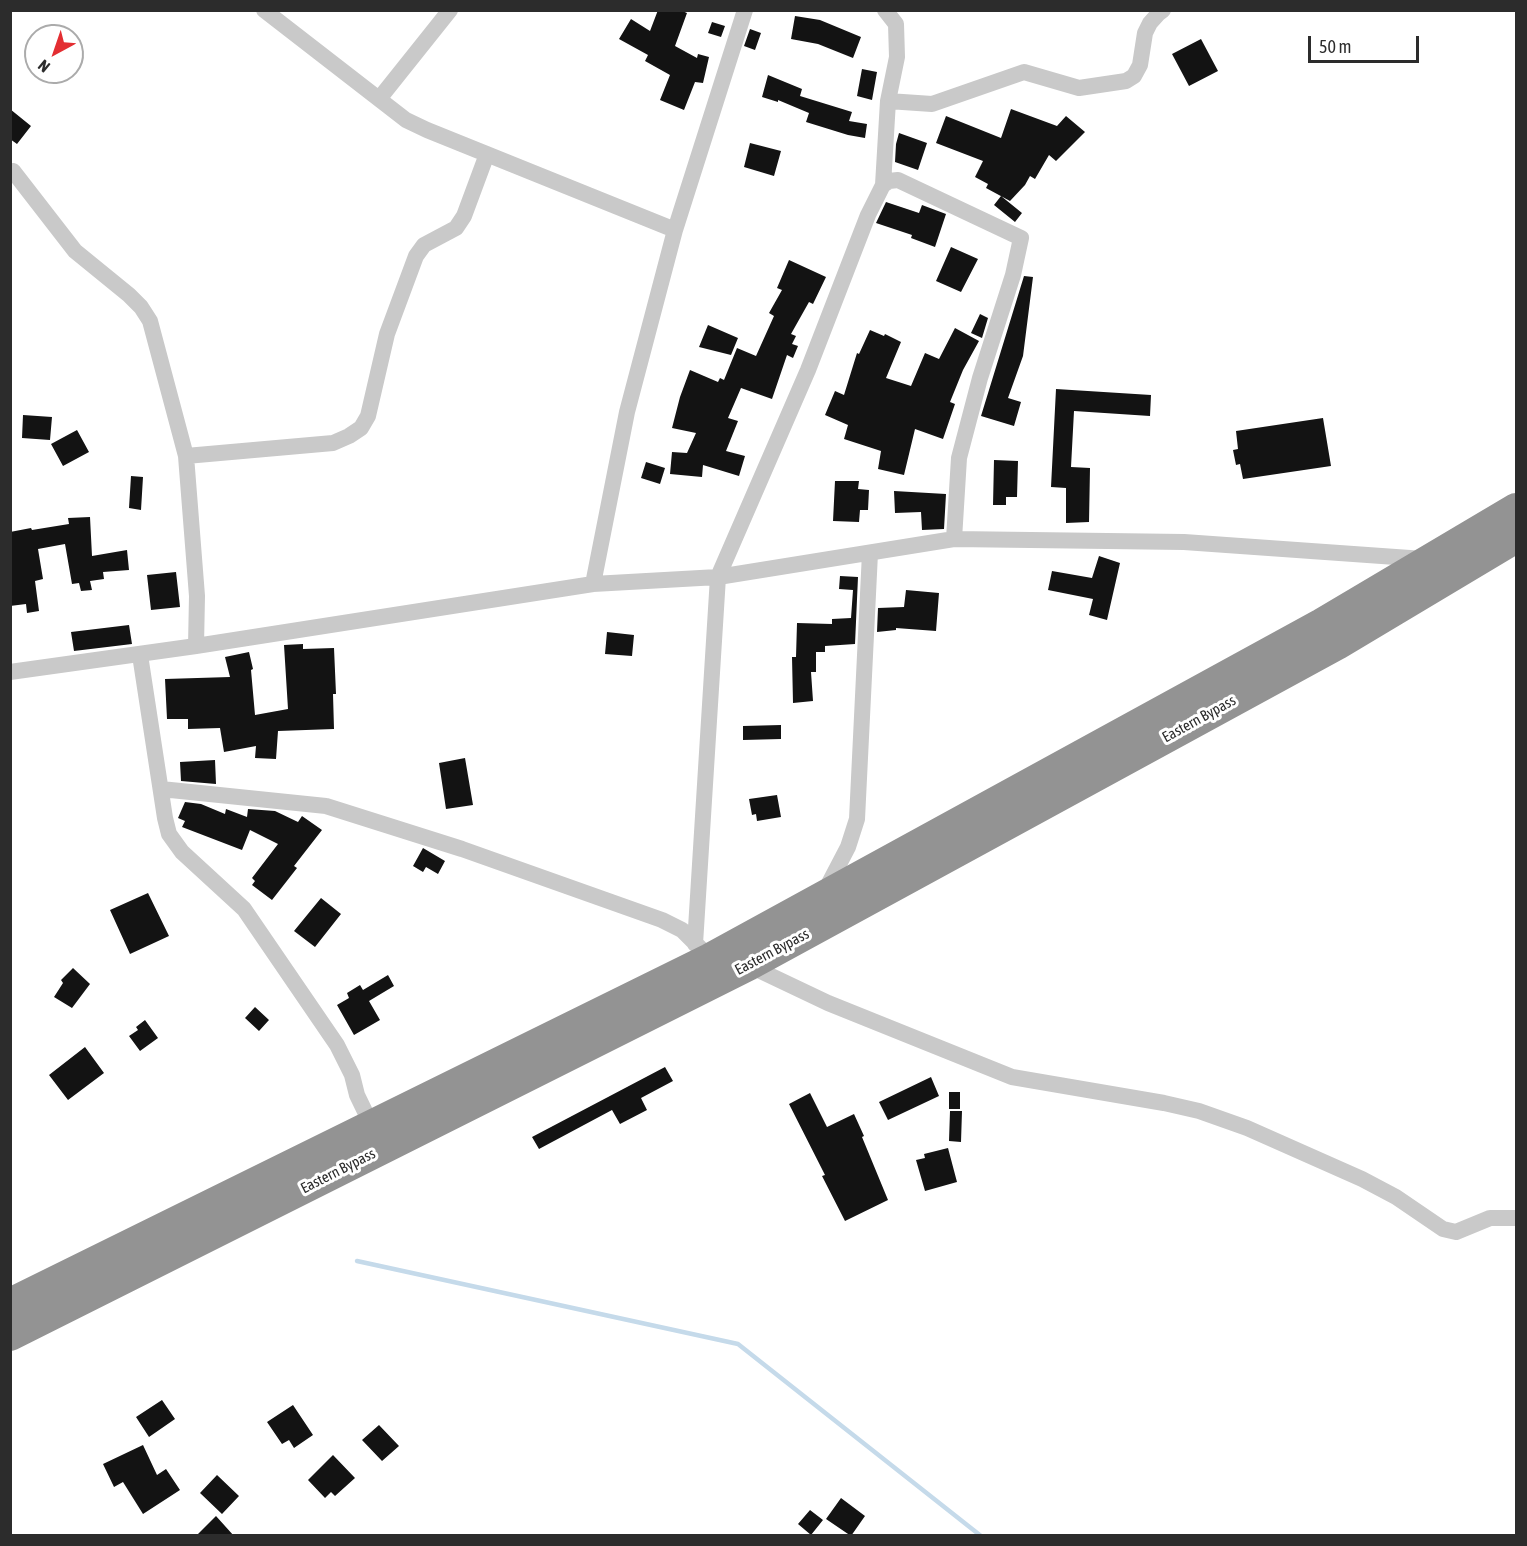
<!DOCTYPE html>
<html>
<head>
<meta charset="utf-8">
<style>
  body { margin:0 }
  #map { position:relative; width:1527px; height:1546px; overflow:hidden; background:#fff; font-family:"Asap Condensed",sans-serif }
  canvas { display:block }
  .frame { position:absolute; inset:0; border:12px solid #2c2c2c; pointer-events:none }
  .north { position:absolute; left:24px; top:24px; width:60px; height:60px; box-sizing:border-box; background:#fff; border:2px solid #ababab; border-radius:50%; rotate:220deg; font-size:16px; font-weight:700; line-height:24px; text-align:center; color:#2c2c2c }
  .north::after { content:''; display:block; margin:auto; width:21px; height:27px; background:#e32e32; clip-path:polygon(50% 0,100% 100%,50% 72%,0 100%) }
  .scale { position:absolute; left:1308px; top:36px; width:111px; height:27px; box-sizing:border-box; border:3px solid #2c2c2c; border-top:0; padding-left:8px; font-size:18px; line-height:21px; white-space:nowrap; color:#2c2c2c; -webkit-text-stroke:4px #fff; paint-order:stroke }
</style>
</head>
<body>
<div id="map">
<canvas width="1527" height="1546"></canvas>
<div class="frame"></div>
<div class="north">N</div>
<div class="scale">50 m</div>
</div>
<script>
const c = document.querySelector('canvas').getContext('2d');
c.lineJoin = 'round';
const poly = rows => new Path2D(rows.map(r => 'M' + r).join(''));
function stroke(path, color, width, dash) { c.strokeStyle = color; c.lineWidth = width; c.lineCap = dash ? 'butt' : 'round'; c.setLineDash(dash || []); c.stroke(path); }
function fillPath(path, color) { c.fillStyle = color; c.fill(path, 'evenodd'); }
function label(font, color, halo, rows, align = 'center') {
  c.font = font + ' "Asap Condensed",sans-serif'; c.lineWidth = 6; c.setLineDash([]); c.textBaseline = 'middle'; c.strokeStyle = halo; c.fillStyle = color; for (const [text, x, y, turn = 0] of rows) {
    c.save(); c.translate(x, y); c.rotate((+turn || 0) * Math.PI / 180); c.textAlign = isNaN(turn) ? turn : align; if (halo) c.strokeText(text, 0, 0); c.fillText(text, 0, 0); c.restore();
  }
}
const stream = poly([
  [357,1261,738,1344,981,1536]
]);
const building = poly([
  [658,10,680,10,687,13,675,46,697,58,698,54,709,57,703,83,695,82,684,110,660,100,670,75,645,61,648,55,619,39,631,19,650,31],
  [795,16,820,20,861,37,853,58,818,44,791,39],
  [712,22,725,26,721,37,708,33],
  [750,29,761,33,755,50,744,46],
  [1201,39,1218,71,1189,86,1172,54],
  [862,69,877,72,872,100,857,96],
  [768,75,802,89,800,96,852,112,849,121,867,124,865,138,848,135,806,122,809,113,778,100,778,102,762,97],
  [10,109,31,126,17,144,10,139],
  [1011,109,1057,126,1066,116,1085,132,1056,161,1049,155,1035,179,1030,176,1025,185,1010,201,986,188,988,184,975,177,983,161,936,143,946,116,1001,138],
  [899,133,927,143,918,170,895,162,896,144],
  [750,143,781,151,774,176,744,167],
  [1001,196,1022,213,1015,222,994,205],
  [886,202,919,213,922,205,946,214,935,247,911,238,912,235,876,223],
  [951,247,978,259,961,292,936,281],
  [789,260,826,277,813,304,809,302,791,334,796,336,792,344,798,346,793,358,787,355,772,399,741,388,728,418,738,421,726,451,745,456,739,476,703,465,702,477,670,474,672,452,687,453,696,433,672,428,680,397,690,370,718,382,720,378,724,380,737,348,756,356,774,316,769,313,782,290,777,288],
  [1024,276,1033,277,1023,356,1008,398,1021,402,1014,426,981,416],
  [980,314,988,318,982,338,971,333],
  [708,325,738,338,731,355,699,347],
  [955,328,979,341,963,370,950,402,955,404,943,439,915,429,904,475,878,469,881,451,844,439,848,425,825,415,835,391,844,395,857,353,859,354,870,330,884,336,885,334,901,342,886,378,911,386,925,353,939,359],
  [1056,389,1151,395,1150,416,1074,411,1071,467,1090,468,1089,522,1066,523,1066,488,1051,487],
  [23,415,52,417,50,440,22,438],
  [1323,418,1331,466,1243,479,1240,464,1236,465,1233,450,1238,449,1236,431],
  [77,430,89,452,63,466,51,444],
  [994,460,1018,461,1017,497,1006,497,1006,505,993,505],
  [646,462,665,468,660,484,641,478],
  [131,476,143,477,141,510,129,508],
  [835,481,859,481,858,489,869,490,868,510,860,510,859,522,833,521],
  [894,491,946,494,944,529,922,530,921,512,895,513],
  [90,517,92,556,127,550,129,570,103,572,104,579,90,581,92,590,81,591,79,583,72,584,65,544,38,549,43,579,35,581,39,611,27,613,26,604,10,606,10,532,31,528,32,530,69,524,68,518],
  [1099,556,1120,563,1107,620,1089,615,1093,599,1048,590,1052,571,1092,578],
  [176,572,180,607,151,610,147,575],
  [840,576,858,577,855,644,825,646,825,652,816,652,816,672,811,672,813,701,793,703,792,657,796,657,797,623,832,624,832,619,851,618,853,590,839,589],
  [906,590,939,593,936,631,896,628,896,630,877,632,878,608,904,607],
  [129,625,132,644,74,651,71,632],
  [607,632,634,635,632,656,605,654],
  [303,644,303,649,334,648,336,694,333,694,334,729,278,731,276,759,255,758,256,746,224,752,220,728,188,729,188,719,167,719,165,679,230,677,225,657,249,652,253,669,251,670,255,715,288,709,284,645],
  [781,725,781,739,743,740,743,726],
  [465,758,473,805,446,809,439,763],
  [215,760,216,784,181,781,180,762],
  [777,795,781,817,757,821,756,814,752,815,749,799],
  [185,802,201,804,225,814,226,809,247,817,248,809,275,811,298,822,302,816,322,830,294,866,297,868,272,900,252,885,255,881,252,878,278,844,250,830,242,850,182,827,185,821,178,818],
  [423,848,445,861,438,874,426,867,423,872,413,866],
  [148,893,169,936,130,954,110,910],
  [321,898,341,914,315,947,294,931],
  [73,968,90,984,72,1008,54,997,63,983,61,980],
  [388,975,394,986,369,1001,380,1020,354,1035,337,1005,349,998,347,993,360,985,363,990],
  [255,1007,269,1020,259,1031,245,1018],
  [145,1020,158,1038,140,1051,129,1036,138,1030,136,1027],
  [85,1047,104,1073,68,1100,49,1075],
  [665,1067,673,1081,641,1098,647,1110,620,1124,612,1110,539,1149,532,1137],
  [931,1077,939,1096,888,1120,879,1102],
  [949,1092,960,1092,960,1109,949,1109],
  [810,1093,827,1127,854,1114,864,1136,862,1137,888,1200,845,1221,822,1176,825,1175,789,1104],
  [950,1111,962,1111,961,1142,949,1141],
  [948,1148,957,1182,925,1191,916,1160,925,1158,924,1154],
  [162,1400,175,1419,149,1437,136,1417],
  [293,1405,313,1435,294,1448,289,1440,282,1444,267,1422],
  [379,1425,399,1446,382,1461,362,1440],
  [143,1445,157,1475,166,1469,180,1490,143,1514,123,1482,114,1487,103,1464],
  [333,1455,355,1478,335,1496,331,1492,325,1498,308,1480],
  [217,1475,239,1496,222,1514,200,1493],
  [841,1498,865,1516,851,1536,826,1519],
  [810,1510,823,1520,811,1535,798,1524],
  [216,1516,234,1536,196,1536]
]);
const street = poly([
  [264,10,406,120,427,130,675,230],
  [379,99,450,10],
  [888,101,932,104,1024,72,1079,88,1126,81,1134,76,1140,65,1145,33,1150,23,1159,13,1163,10],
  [13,171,75,251,129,295,141,307,150,321,186,456,197,596,196,646],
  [883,185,888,101,897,57,896,24,885,10],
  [186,456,333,443,349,436,361,428,368,416,387,334,416,256,424,245,456,228,464,216,487,154],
  [593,584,627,412,675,230,745,10],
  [140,655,165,818,169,834,182,852,244,909,337,1045,352,1075,357,1095,371,1124],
  [10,672,196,646,593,584,718,577,954,539,1184,542,1424,559],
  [161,789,326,806,462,849,662,920,682,930,701,949],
  [825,891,848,847,857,819,870,553],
  [695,944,718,577,808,370,868,215,883,185,889,181,898,180,1021,238,1013,275,980,378,959,458,954,539],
  [748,965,828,1003,1012,1077,1164,1103,1199,1111,1247,1128,1362,1179,1396,1197,1443,1229,1456,1232,1490,1218,1516,1218]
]);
const highway = poly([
  [10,1304,710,959,1322,624,1516,509],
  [10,1335,748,965,1337,644,1516,537]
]);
const streetNames = [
  ["Eastern Bypass",1199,719,-29],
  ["Eastern Bypass",772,952,-28],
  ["Eastern Bypass",338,1171,-27]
];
stroke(stream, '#c5daea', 4.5);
fillPath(building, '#131313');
stroke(street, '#c9c9c9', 16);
stroke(highway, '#939393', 32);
label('15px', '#2c2c2c', '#fff', streetNames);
</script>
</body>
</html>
